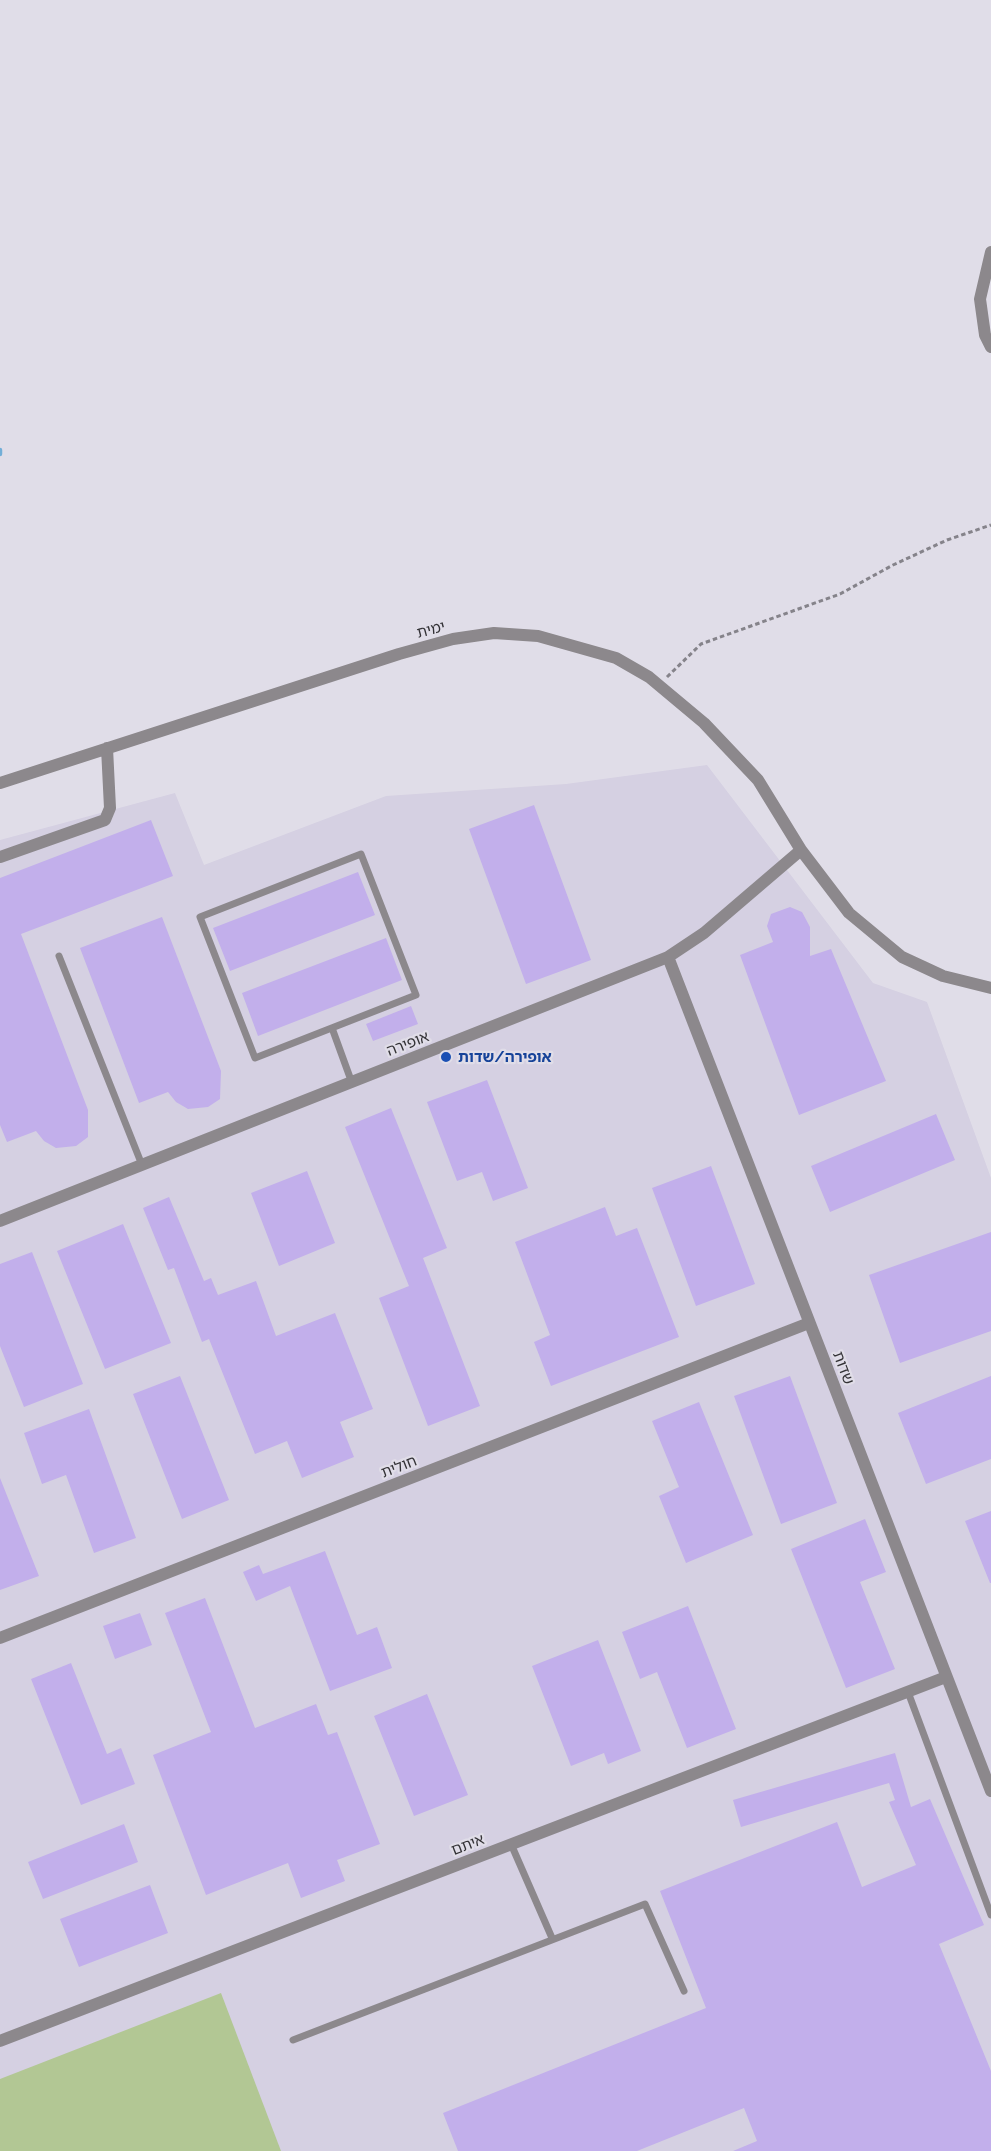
<!DOCTYPE html>
<html>
<head>
<meta charset="utf-8">
<style>
  body { margin:0 }
  canvas { display:block; background:#e0dde8 }
</style>
</head>
<body>
<canvas width="991" height="2151"></canvas>
<script>
const c = document.querySelector('canvas').getContext('2d');
c.lineJoin = 'round';
function fillPath(path, color) { c.fillStyle = color; c.fill(path, 'evenodd'); }
const poly = rows => new Path2D(rows.map(r => 'M' + r).join(''));
function stroke(path, color, width, dash) { c.strokeStyle = color; c.lineWidth = width; c.lineCap = dash ? 'butt' : 'round'; c.setLineDash(dash || []); c.stroke(path); }
function label(font, color, halo, rows, align = 'center') {
  c.font = font + ' Raleway,"Noto Sans Hebrew",sans-serif'; c.lineWidth = 4.5; c.setLineDash([]); c.textBaseline = 'middle'; c.strokeStyle = halo; c.fillStyle = color; for (const [text, x, y, turn = 0] of rows) {
    c.save(); c.translate(x, y); c.rotate((+turn || 0) * Math.PI / 180); c.textAlign = isNaN(turn) ? turn : align; if (halo) c.strokeText(text, 0, 0); c.fillText(text, 0, 0); c.restore();
  }
}
const built = poly([
  [707,765,873,983,927,1002,991,1178,991,2151,0,2151,0,840,175,793,204,865,386,796,566,784]
]);
const green = poly([
  [221,1993,281,2151,0,2151,0,2079]
]);
const stream = poly([
  [0,450,0,454]
]);
const building = poly([
  [534,805,591,960,526,984,469,829],
  [151,820,173,876,21,934,88,1110,88,1137,76,1146,56,1148,44,1141,36,1131,7,1142,0,1125,0,878],
  [358,872,375,915,230,971,213,928],
  [790,907,802,912,810,927,810,956,831,949,886,1081,799,1115,740,955,773,942,767,926,771,914],
  [162,917,221,1071,220,1099,208,1107,188,1109,176,1102,168,1092,139,1103,80,948],
  [386,938,402,980,258,1036,242,993],
  [411,1006,418,1024,373,1041,366,1024],
  [487,1080,528,1188,493,1201,482,1172,457,1181,427,1102],
  [391,1108,447,1248,423,1258,480,1406,428,1426,379,1298,409,1286,345,1127],
  [936,1114,955,1160,830,1212,811,1166],
  [711,1166,755,1284,696,1306,652,1188],
  [307,1171,335,1243,279,1266,251,1193],
  [169,1197,204,1281,211,1278,218,1295,256,1281,276,1336,335,1313,373,1409,340,1422,354,1457,302,1478,287,1441,255,1454,209,1339,202,1342,174,1268,168,1270,143,1208],
  [605,1207,616,1236,637,1228,679,1337,551,1386,534,1342,550,1335,515,1242],
  [123,1224,171,1343,105,1369,57,1251],
  [991,1232,991,1331,900,1363,869,1275],
  [32,1252,83,1384,24,1407,0,1346,0,1264],
  [180,1376,229,1500,182,1519,133,1394],
  [790,1376,837,1503,781,1524,734,1396],
  [991,1376,991,1459,926,1484,898,1413],
  [699,1402,753,1535,686,1563,659,1496,679,1487,652,1421],
  [89,1409,136,1538,94,1553,66,1475,42,1484,24,1433],
  [0,1478,39,1576,0,1590],
  [991,1511,991,1583,990,1583,965,1521],
  [865,1519,886,1572,860,1582,895,1669,846,1688,791,1549],
  [325,1551,357,1635,377,1627,392,1668,330,1691,290,1586,256,1601,243,1572,259,1565,263,1574],
  [205,1598,255,1728,316,1704,328,1735,337,1732,380,1844,337,1860,345,1881,301,1898,288,1863,206,1895,153,1755,211,1732,165,1613],
  [688,1606,736,1729,687,1748,657,1672,640,1679,622,1632],
  [140,1613,152,1645,115,1659,103,1626],
  [598,1640,641,1751,608,1764,604,1753,571,1766,532,1666],
  [71,1663,107,1754,121,1748,135,1784,81,1805,31,1679],
  [427,1694,468,1795,414,1816,374,1716],
  [895,1753,911,1807,930,1799,984,1925,939,1944,991,2071,991,2151,733,2151,757,2141,744,2108,637,2151,458,2151,443,2113,706,2008,660,1891,837,1822,862,1887,916,1865,889,1802,895,1800,889,1783,741,1827,733,1800],
  [124,1824,138,1862,43,1899,28,1862],
  [150,1885,168,1933,79,1967,60,1919]
]);
const path = poly([
  [667,677,701,644,840,594,893,565,947,540,991,525]
]);
const service = poly([
  [361,854,416,995,255,1058,200,917,361,854],
  [59,956,142,1165],
  [332,1028,352,1083],
  [908,1692,991,1915],
  [511,1844,552,1938],
  [293,2040,645,1904,684,1991]
]);
const minor = poly([
  [991,252,980,299,985,335,991,347],
  [0,783,399,654,453,639,494,633,538,636,616,658,649,677,704,723,758,780,801,850,849,913,902,957,943,976,991,988],
  [0,857,105,820,110,808,107,748],
  [668,957,991,1791],
  [0,1221,668,957,704,933,801,850],
  [0,1638,809,1323],
  [0,2041,946,1677]
]);
const markers = [
  [446,1057,6,"#1a4fb4"]
];
const streetNames = [
  ["ימית",431,630,-15],
  ["אופירה",408,1044,-21],
  ["שדות",843,1368,69],
  ["חולית",399,1467,-21],
  ["איתם",468,1845,-21]
];
const transitNames = [
  ["אופירה/שדות",458,1057]
];
fillPath(built, '#d5d0e2');
fillPath(green, '#b2c794');
stroke(stream, '#73aed7', 4.5);
fillPath(building, '#c2afeb');
stroke(path, '#85838a', 3, [4.5, 3]);
stroke(service, '#8c888c', 7);
stroke(minor, '#8c888c', 12);
for (const [x, y, r, color] of markers) { const dot = new Path2D(); dot.arc(x, y, r, 0, 2 * Math.PI); c.fillStyle = color; c.fill(dot); stroke(dot, '#e0dde8', 2); }
label('15px', '#333236', '#e0dde8', streetNames);
label('bold 15px', '#164399', '#e0dde8', transitNames, 'left');
</script>
</body>
</html>
